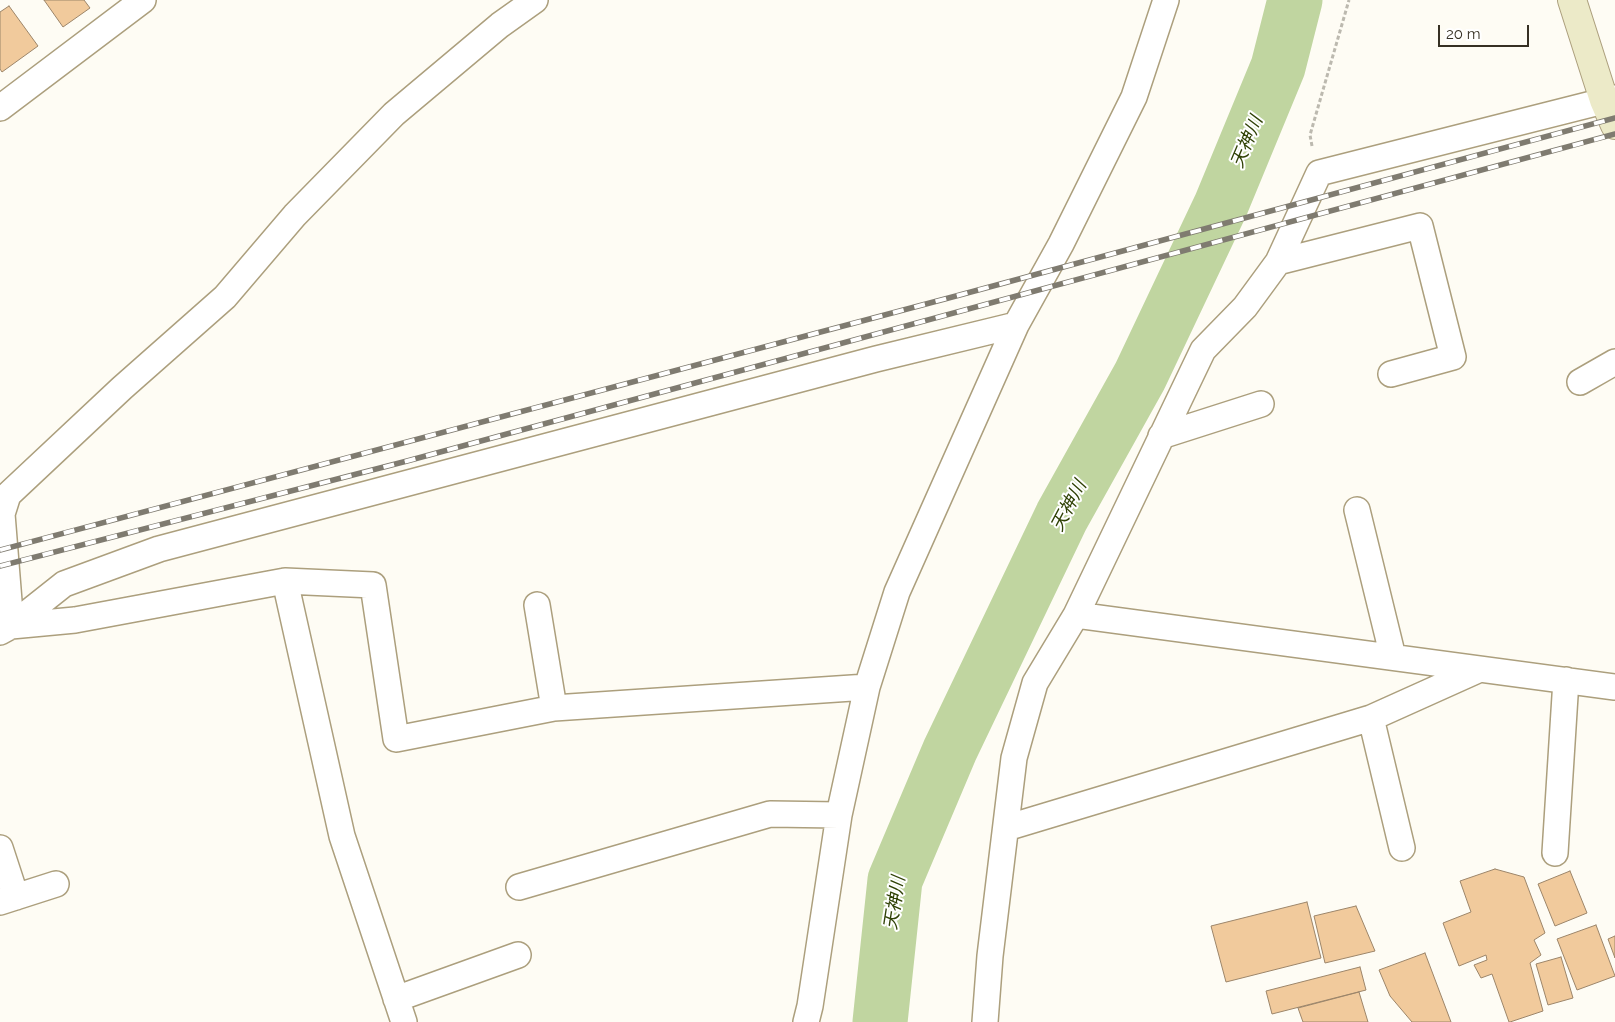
<!DOCTYPE html>
<html>
<head>
<meta charset="utf-8">
<style>
  body { margin:0 }
  #map { position:relative; width:1615px; height:1022px; overflow:hidden; background:#fefcf4; font-family:Raleway,sans-serif }
  canvas { display:block }
  .scale { position:absolute; left:1438px; top:25px; width:91px; height:22px; box-sizing:border-box; border:2px solid #363023; border-top:0; padding-left:6px; font-size:15px; line-height:18px; white-space:nowrap; color:#363023; -webkit-text-stroke:4px #fff; paint-order:stroke }
</style>
</head>
<body>
<div id="map">
<canvas width="1615" height="1022"></canvas>
<div class="scale">20 m</div>
</div>
<script>
const c = document.querySelector('canvas').getContext('2d');
c.lineJoin = 'round';
const poly = rows => new Path2D(rows.map(r => 'M' + r).join(''));
function stroke(path, color, width, dash) { c.strokeStyle = color; c.lineWidth = width; c.lineCap = dash ? 'butt' : 'round'; c.setLineDash(dash || []); c.stroke(path); }
function fillPath(path, color) { c.fillStyle = color; c.fill(path, 'evenodd'); }
function label(font, color, halo, rows, align = 'center') {
  c.font = font + ' Raleway,"Noto Sans JP",sans-serif'; c.lineWidth = 4; c.setLineDash([]); c.textBaseline = 'middle'; c.strokeStyle = halo; c.fillStyle = color; for (const [text, x, y, turn = 0] of rows) {
    c.save(); c.translate(x, y); c.rotate((+turn || 0) * Math.PI / 180); c.textAlign = isNaN(turn) ? turn : align; if (halo) c.strokeText(text, 0, 0); c.fillText(text, 0, 0); c.restore();
  }
}
const river = poly([
  [880,1022,895,880,950,750,1062,516,1140,376,1221,205,1278,67,1295,0]
]);
const building = poly([
  [44,0,84,0,90,8,63,27,44,0],
  [9,6,38,46,2,72,0,69,0,12,9,6],
  [1495,869,1524,877,1545,933,1534,940,1541,955,1530,963,1543,1011,1510,1022,1509,1022,1492,974,1481,978,1474,965,1487,960,1486,955,1459,966,1443,923,1471,912,1460,881,1495,869],
  [1570,871,1587,913,1555,926,1538,884,1570,871],
  [1307,902,1321,958,1226,982,1211,926,1307,902],
  [1356,906,1375,951,1325,963,1314,916,1356,906],
  [1596,925,1615,976,1577,990,1557,939,1596,925],
  [1615,936,1615,958,1608,939,1615,936],
  [1425,953,1451,1022,1412,1022,1390,996,1379,970,1425,953],
  [1561,957,1573,998,1548,1005,1536,964,1561,957],
  [1360,967,1366,990,1272,1014,1266,991,1360,967],
  [1359,992,1368,1022,1303,1022,1298,1008,1359,992]
]);
const path = poly([
  [1312,146,1310,135,1349,0]
]);
const minor = poly([
  [0,108,143,0],
  [1278,262,1319,173,1615,98],
  [1580,382,1615,362],
  [1161,436,1261,404],
  [1357,510,1393,657],
  [285,581,342,836,404,1022],
  [537,605,554,708],
  [1076,615,1615,687],
  [11,626,75,620,285,581,373,585,396,739,554,708,867,687],
  [11,626,2,514,8,495,122,388,225,297,295,215,394,114,500,25,535,0],
  [0,632,11,626,64,584,159,549,876,359,1016,325],
  [1371,718,1402,848],
  [1006,828,1371,718,1480,669],
  [0,848,16,897],
  [1555,853,1566,680],
  [519,887,770,814,839,815],
  [0,902,56,884],
  [396,999,518,955],
  [806,1022,810,1006,839,815,867,687,897,592,1016,325,1061,244,1134,97,1166,0],
  [985,1022,990,956,1014,758,1035,683,1076,615,1203,350,1245,307,1278,262,1420,226,1453,357,1391,374]
]);
const secondary = poly([
  [1572,0,1604,100,1615,125]
]);
const rail = poly([
  [0,550,956,296,1615,118],
  [0,566,407,461,1615,134]
]);
const waterNames = [
  ["天神川",1247,142,-67],
  ["天神川",1069,506,-62],
  ["天神川",895,903,-81]
];
stroke(river, '#c0d5a0', 55);
fillPath(building, '#f1ca9c');
stroke(building, '#9c8569', 1);
stroke(minor, '#ac9f7d', 28);
stroke(secondary, '#ac9f7d', 30);
stroke(path, '#bcb9af', 3, [4, 2.5]);
stroke(minor, '#fff', 25);
stroke(secondary, '#eceac8', 28);
stroke(rail, '#7f7b70', 5.5);
stroke(rail, '#fff', 4, [11]);
label('italic 18px', '#304206', '#fff', waterNames);
</script>
</body>
</html>
